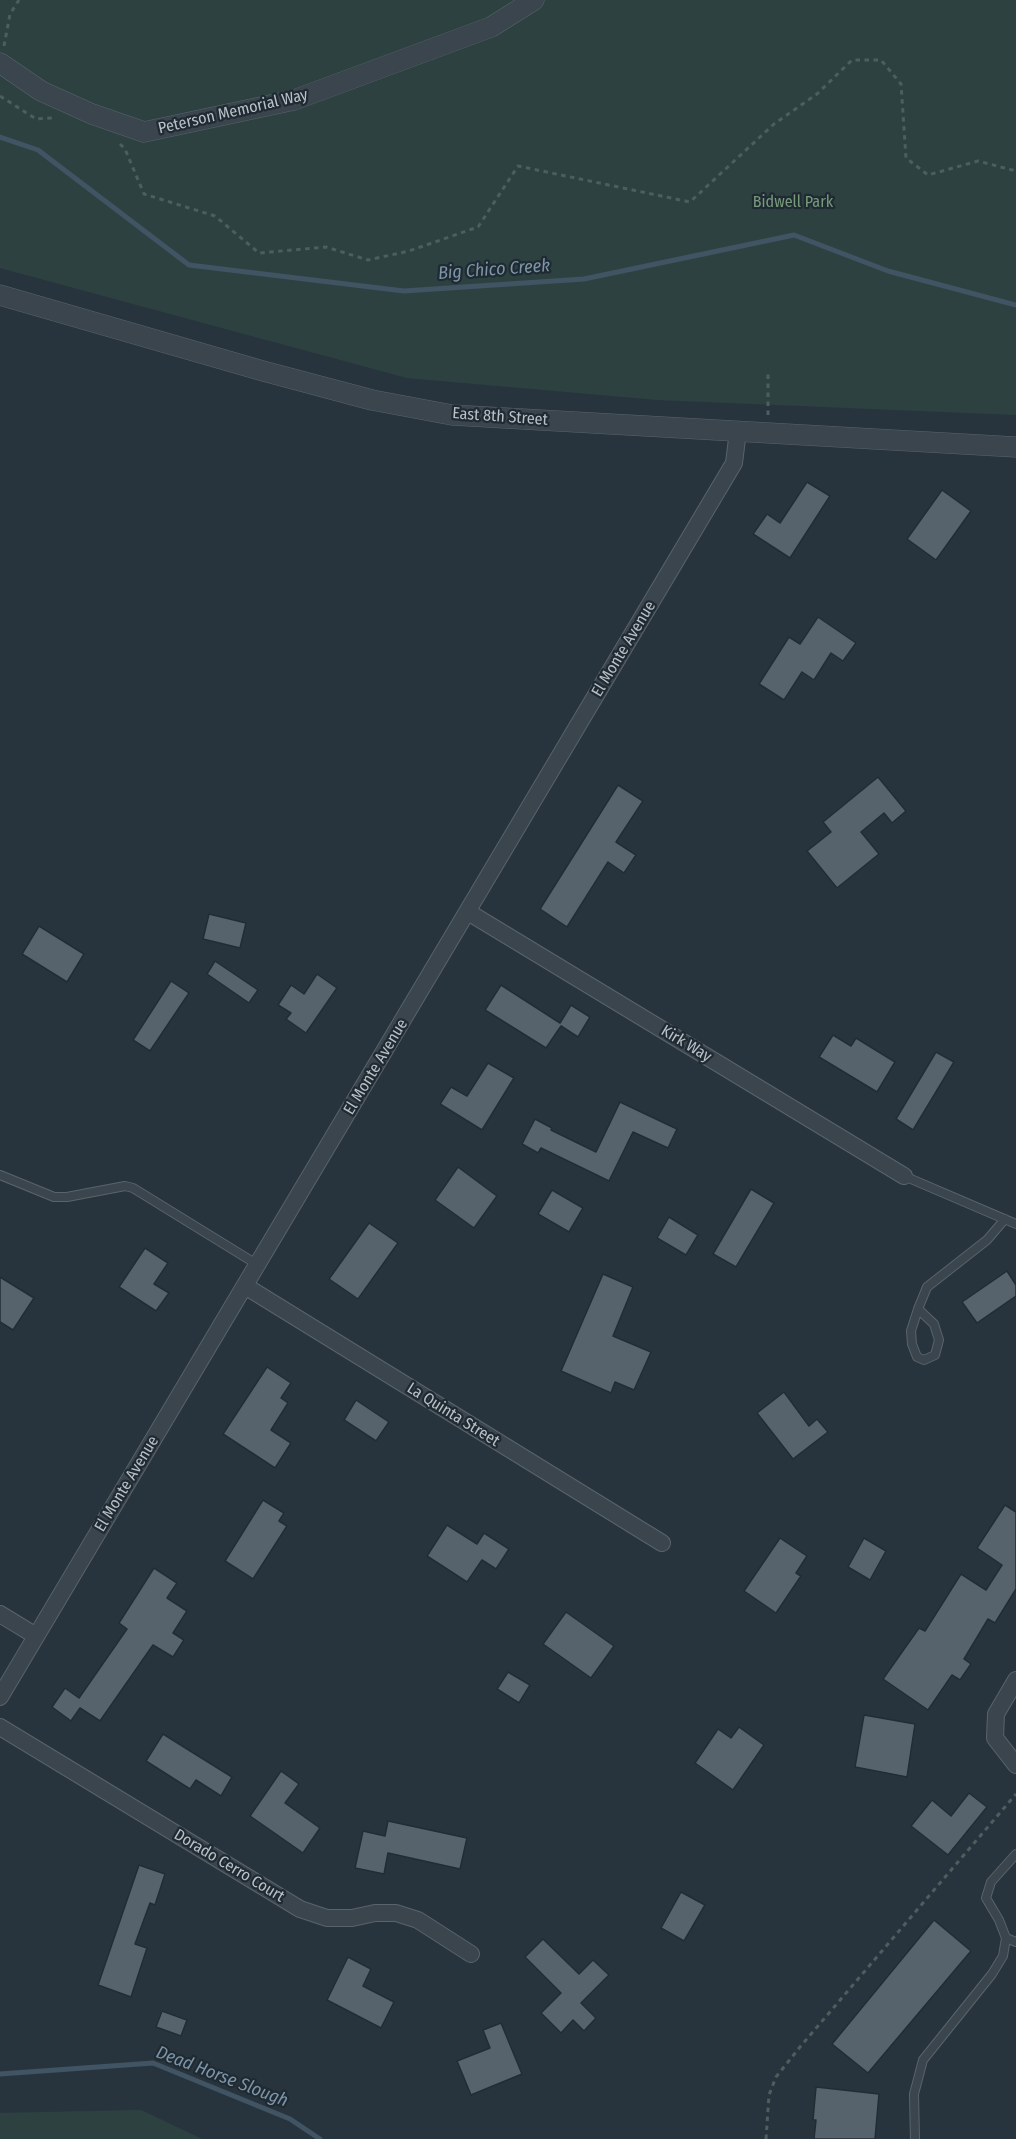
<!DOCTYPE html>
<html>
<head>
<meta charset="utf-8">
<style>
  body { margin:0 }
  canvas { display:block; background:#28343d }
</style>
</head>
<body>
<canvas width="1016" height="2139"></canvas>
<script>
const c = document.querySelector('canvas').getContext('2d');
c.lineJoin = 'round';
function fillPath(path, color) { c.fillStyle = color; c.fill(path, 'evenodd'); }
const poly = rows => new Path2D(rows.map(r => 'M' + r).join(''));
function stroke(path, color, width, dash) { c.strokeStyle = color; c.lineWidth = width; c.lineCap = dash ? 'butt' : 'round'; c.setLineDash(dash || []); c.stroke(path); }
function label(font, color, halo, rows, align = 'center') {
  c.font = font + ' "Fira Sans Condensed",sans-serif'; c.lineWidth = 4.5; c.setLineDash([]); c.textBaseline = 'middle'; c.strokeStyle = halo; c.fillStyle = color; for (const [text, x, y, turn = 0] of rows) {
    c.save(); c.translate(x, y); c.rotate((+turn || 0) * Math.PI / 180); c.textAlign = isNaN(turn) ? turn : align; if (halo) c.strokeText(text, 0, 0); c.fillText(text, 0, 0); c.restore();
  }
}
const green = poly([
  [0,0,1016,0,1016,415,658,400,407,378,0,268],
  [141,2110,202,2139,0,2139,0,2113]
]);
const stream = poly([
  [0,137,38,150,189,265,404,291,584,279,794,235,888,271,1016,305],
  [0,2074,153,2063,290,2119,320,2139]
]);
const building = poly([
  [807,482,830,496,790,558,753,534,767,514,780,523,807,482],
  [942,490,971,511,936,560,907,539,942,490],
  [818,617,856,643,843,661,831,653,814,680,802,672,784,700,759,684,789,637,800,644,818,617],
  [878,777,906,811,892,823,884,813,861,832,879,854,837,888,807,851,831,832,823,822,878,777],
  [618,785,643,801,616,842,636,855,624,873,608,862,567,927,540,909,618,785],
  [209,914,246,923,240,948,203,939,209,914],
  [39,926,84,954,67,982,22,954,39,926],
  [215,961,258,990,249,1003,207,974,215,961],
  [317,974,337,988,306,1033,286,1019,291,1013,278,1005,291,985,304,994,317,974],
  [171,981,189,993,150,1051,133,1040,171,981],
  [501,985,560,1023,571,1005,590,1017,578,1037,561,1026,546,1048,485,1010,501,985],
  [833,1035,851,1046,856,1038,895,1062,877,1092,819,1057,833,1035],
  [936,1052,954,1062,913,1130,896,1119,936,1052],
  [488,1063,514,1078,482,1130,440,1104,451,1087,467,1096,488,1063],
  [620,1102,677,1129,668,1148,633,1132,609,1181,541,1148,538,1153,522,1144,535,1119,552,1128,551,1130,596,1152,620,1102],
  [458,1167,497,1196,474,1228,435,1200,458,1167],
  [751,1189,774,1203,736,1267,713,1254,751,1189],
  [552,1190,583,1208,569,1232,538,1214,552,1190],
  [669,1217,698,1235,686,1255,657,1238,669,1217],
  [369,1223,398,1243,358,1299,329,1279,369,1223],
  [145,1248,168,1263,154,1284,169,1293,156,1311,119,1287,145,1248],
  [1007,1271,1016,1285,1016,1296,977,1323,962,1302,1007,1271],
  [603,1274,633,1287,613,1336,651,1352,634,1390,615,1382,611,1393,561,1371,603,1274],
  [0,1277,34,1298,13,1330,0,1322,0,1277],
  [267,1367,291,1383,281,1398,288,1403,271,1430,291,1443,275,1468,223,1434,267,1367],
  [784,1392,809,1426,817,1419,828,1432,793,1459,757,1413,784,1392],
  [356,1400,389,1422,376,1441,344,1420,356,1400],
  [263,1500,284,1513,279,1521,287,1526,253,1579,225,1561,263,1500],
  [1005,1505,1016,1512,1016,1589,995,1623,988,1619,964,1659,971,1664,960,1680,952,1675,928,1710,883,1679,919,1628,925,1631,961,1574,986,1590,1002,1565,977,1548,1005,1505],
  [447,1525,477,1544,484,1533,509,1549,496,1569,482,1560,467,1582,427,1556,447,1525],
  [780,1538,807,1556,796,1573,801,1576,776,1613,744,1591,780,1538],
  [864,1538,886,1551,870,1580,848,1567,864,1538],
  [154,1568,177,1583,167,1598,187,1611,173,1633,184,1640,173,1657,153,1645,100,1721,80,1708,71,1721,52,1707,65,1688,79,1698,127,1629,119,1623,154,1568],
  [566,1612,614,1646,591,1678,543,1644,566,1612],
  [508,1672,530,1685,519,1703,497,1689,508,1672],
  [864,1715,915,1724,907,1777,855,1767,864,1715],
  [739,1727,764,1745,733,1790,695,1763,718,1729,731,1738,739,1727],
  [163,1734,232,1777,221,1796,196,1780,190,1789,146,1761,163,1734],
  [281,1771,299,1784,285,1803,320,1828,303,1853,250,1816,281,1771],
  [969,1793,987,1807,948,1855,911,1826,932,1800,951,1816,969,1793],
  [388,1821,467,1838,460,1869,388,1853,384,1874,355,1868,363,1831,385,1836,388,1821],
  [139,1865,165,1874,155,1905,150,1903,135,1944,147,1948,131,1997,98,1985,139,1865],
  [681,1892,705,1905,684,1941,661,1928,681,1892],
  [934,1920,971,1951,868,2073,832,2044,934,1920],
  [543,1939,579,1974,593,1960,609,1975,581,2003,596,2018,584,2031,573,2020,561,2033,541,2013,561,1993,525,1957,543,1939],
  [348,1957,371,1969,363,1986,394,2002,381,2028,327,2000,348,1957],
  [162,2011,187,2020,181,2036,156,2027,162,2011],
  [501,2023,522,2074,471,2095,457,2061,490,2048,483,2030,501,2023],
  [816,2087,879,2094,875,2139,814,2139,816,2120,813,2120,816,2087]
]);
const path = poly([
  [4,46,10,14,19,0],
  [0,96,36,119,52,118],
  [120,144,125,149,144,194,215,216,259,253,326,247,368,260,409,251,478,227,518,166,690,202,774,124,817,94,852,60,881,60,901,84,906,158,928,175,978,161,1016,171],
  [768,415,768,372],
  [766,2139,769,2095,776,2077,800,2047,1016,1794]
]);
const service = poly([
  [0,1175,54,1197,67,1197,125,1186,133,1188,258,1265],
  [904,1176,1016,1224],
  [918,1309,934,1324,939,1340,935,1355,924,1360,917,1357,912,1344,911,1331,918,1309,927,1287,987,1240,1005,1219],
  [1006,1938,1016,1942],
  [915,2139,914,2094,923,2060,992,1974,1003,1956,1006,1938,999,1920,986,1898,991,1882,1016,1854]
]);
const minor = poly([
  [468,912,904,1176],
  [245,1286,662,1543],
  [0,1614,36,1636],
  [1016,1680,996,1714,995,1738,1016,1765],
  [0,1697,734,463,738,431],
  [0,1727,300,1909,327,1918,352,1918,375,1913,396,1913,418,1920,471,1954]
]);
const tertiary = poly([
  [0,63,41,91,92,114,144,132,294,100,491,27,534,0],
  [0,295,263,371,372,400,452,415,1016,447]
]);
const streetNames = [
  ["Peterson Memorial Way",233,112,-13],
  ["East 8th Street",500,417,4],
  ["El Monte Avenue",624,649,-59],
  ["Kirk Way",686,1044,31],
  ["El Monte Avenue",376,1067,-59],
  ["La Quinta Street",453,1415,32],
  ["El Monte Avenue",127,1484,-59],
  ["Dorado Cerro Court",229,1866,31]
];
const parkNames = [
  ["Bidwell Park",793,203]
];
const waterNames = [
  ["Big Chico Creek",494,270,-4],
  ["Dead Horse Slough",222,2077,21]
];
fillPath(green, '#2d4240');
stroke(stream, '#405464', 5);
fillPath(building, '#56626c');
stroke(building, '#222c34', 1.5);
stroke(service, '#59636b', 10);
stroke(minor, '#59636b', 18);
stroke(tertiary, '#59636b', 21);
stroke(path, '#4c5e5e', 3, [4.5, 4.5]);
stroke(service, '#3b454d', 8);
stroke(minor, '#3b454d', 16);
stroke(tertiary, '#3b454d', 20);
label('16px', '#b8c0c8', '#202a32', streetNames);
label('16px', '#789b7c', '#202a32', parkNames);
label('italic 18px', '#7c95a8', '#202a32', waterNames);
</script>
</body>
</html>
